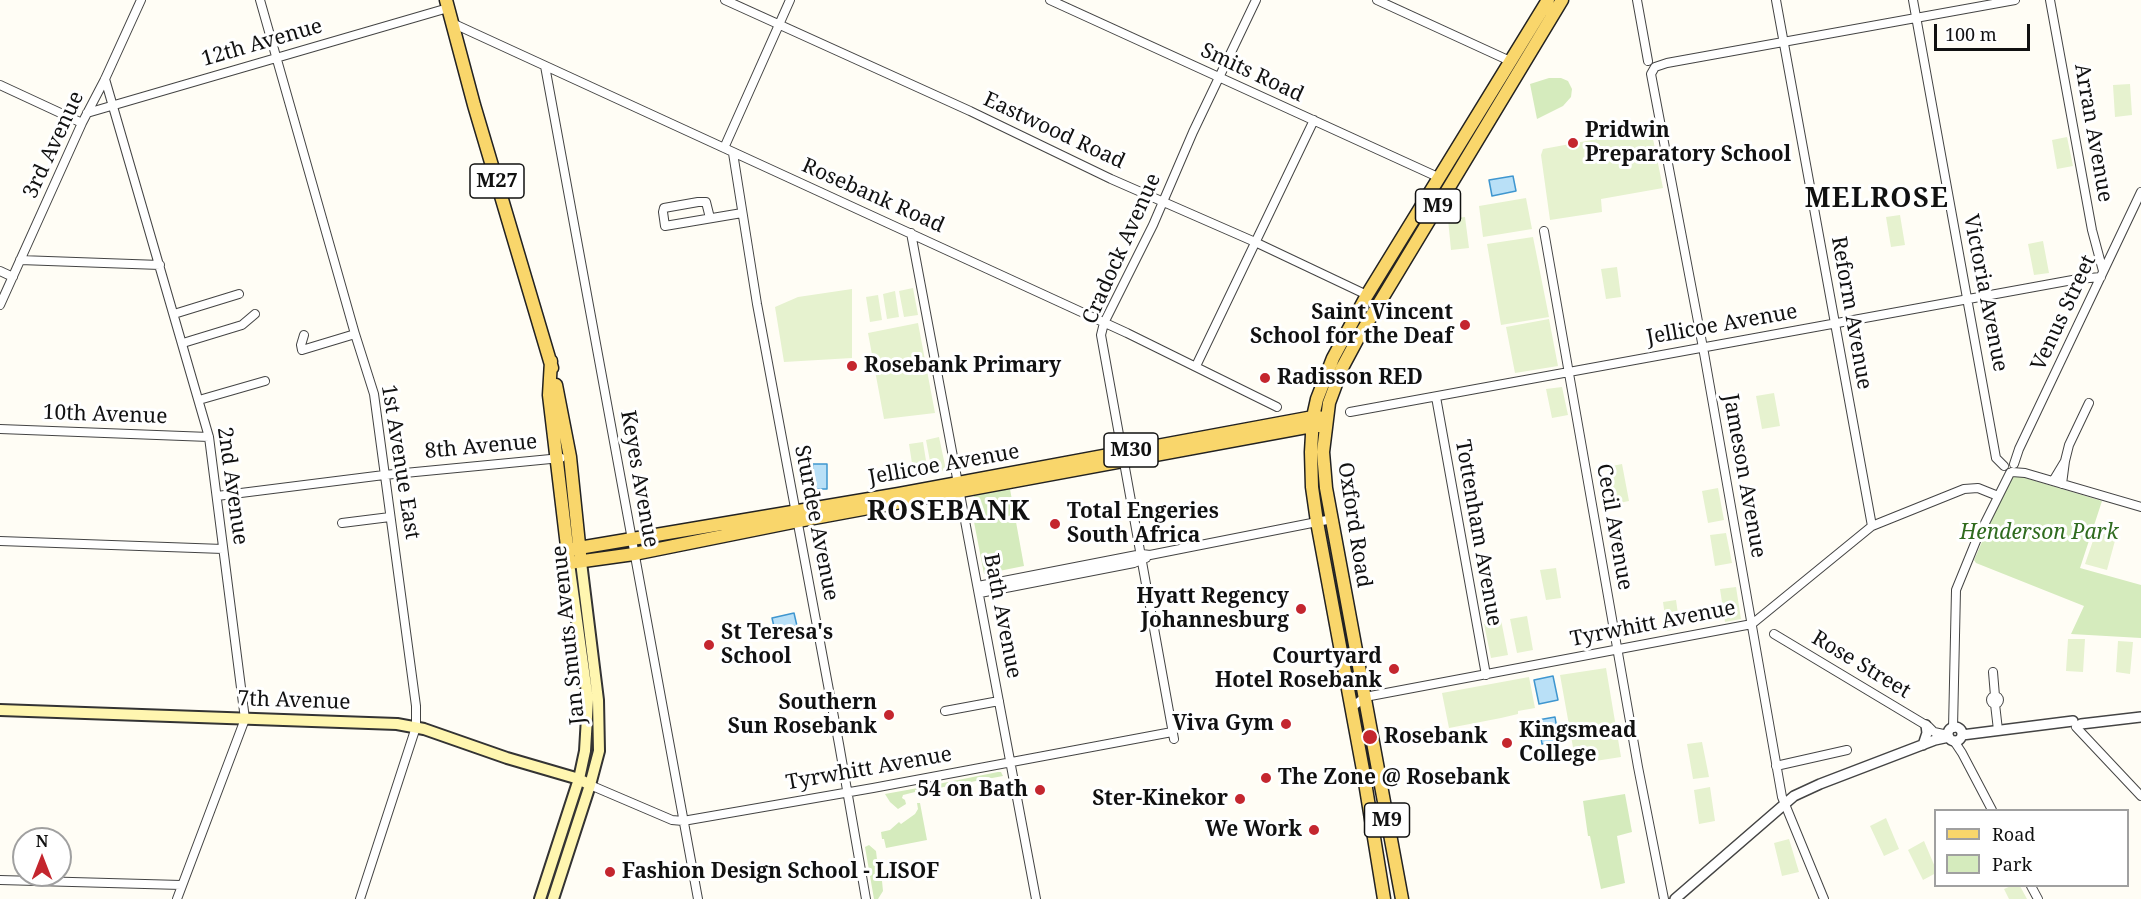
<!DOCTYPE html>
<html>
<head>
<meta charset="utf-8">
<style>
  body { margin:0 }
  #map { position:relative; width:2141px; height:899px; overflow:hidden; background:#fffdf5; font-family:"Noto Serif",serif }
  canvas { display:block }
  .legend { position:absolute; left:1934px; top:809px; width:195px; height:78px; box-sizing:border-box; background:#fff; border:2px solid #a0a0a0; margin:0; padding:8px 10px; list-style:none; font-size:18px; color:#111 }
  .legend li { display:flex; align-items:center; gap:12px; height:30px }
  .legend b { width:30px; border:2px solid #a0a0a0 }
  .north { position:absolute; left:12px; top:827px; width:60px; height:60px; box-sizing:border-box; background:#fff; border:2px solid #a0a0a0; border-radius:50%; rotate:0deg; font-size:16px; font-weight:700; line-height:24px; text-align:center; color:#111 }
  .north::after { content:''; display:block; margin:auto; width:21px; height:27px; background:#c4262e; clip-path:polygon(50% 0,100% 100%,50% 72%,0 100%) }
  .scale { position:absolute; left:1934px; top:24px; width:96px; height:27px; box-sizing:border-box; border:3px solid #111; border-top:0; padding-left:8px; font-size:18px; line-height:21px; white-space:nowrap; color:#111; -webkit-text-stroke:4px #fff; paint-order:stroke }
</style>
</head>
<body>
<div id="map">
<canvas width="2141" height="899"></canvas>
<ul class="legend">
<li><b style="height:8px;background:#f9d66b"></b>Road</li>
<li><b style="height:16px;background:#d5ebbd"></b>Park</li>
</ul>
<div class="north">N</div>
<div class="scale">100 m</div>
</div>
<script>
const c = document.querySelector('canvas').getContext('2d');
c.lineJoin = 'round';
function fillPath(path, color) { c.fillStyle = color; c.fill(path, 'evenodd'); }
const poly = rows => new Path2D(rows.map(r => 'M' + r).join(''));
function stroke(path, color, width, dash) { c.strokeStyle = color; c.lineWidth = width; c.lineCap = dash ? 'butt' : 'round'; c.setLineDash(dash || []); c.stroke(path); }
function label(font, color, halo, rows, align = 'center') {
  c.font = font + ' "Noto Serif",serif'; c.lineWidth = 6; c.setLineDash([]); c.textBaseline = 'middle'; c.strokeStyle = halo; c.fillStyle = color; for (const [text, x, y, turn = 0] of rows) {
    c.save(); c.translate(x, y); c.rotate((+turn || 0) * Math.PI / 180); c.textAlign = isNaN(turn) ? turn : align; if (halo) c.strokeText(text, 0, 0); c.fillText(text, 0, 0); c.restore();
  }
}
const green = poly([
  [1549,78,1561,78,1568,81,1572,89,1571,97,1563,106,1537,119,1530,84],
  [2012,474,2102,501,2080,568,2141,585,2141,638,2071,634,2084,606,1976,563,1974,560],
  [1010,489,1024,566,984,574,970,501,975,495],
  [998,772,1001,772,1003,776,933,789,933,785],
  [929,786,930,789,915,790,915,792,903,795,902,798,905,800,906,804,898,809,890,802,885,794],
  [1625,794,1632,832,1617,836,1625,883,1601,889,1590,836,1588,836,1583,801],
  [917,803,920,803,927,840,886,848,884,839,882,839,881,832,890,830,899,822,901,824,915,814,918,809],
  [869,845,876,851,879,877,882,877,882,881,883,891,878,899,874,899,865,847]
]);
const pitch = poly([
  [2130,84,2132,115,2115,117,2113,85],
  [1651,129,1663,188,1601,199,1602,212,1550,220,1541,155,1543,149],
  [2067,137,2073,166,2057,169,2052,140],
  [1526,198,1532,229,1483,237,1479,206],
  [1900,215,1905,245,1891,247,1886,217],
  [1465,217,1469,248,1451,250,1448,219],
  [1533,237,1549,317,1501,325,1487,244],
  [2043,241,2049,273,2034,275,2028,244],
  [1617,267,1621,297,1606,299,1601,269],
  [913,288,918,315,904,317,899,291],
  [852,289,852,358,784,362,775,307,798,297],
  [895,291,899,317,887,319,883,294],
  [878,295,882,320,870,322,866,297],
  [1549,319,1558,366,1515,373,1506,327],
  [918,323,935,413,884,419,868,333],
  [1562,387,1568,415,1552,418,1546,389],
  [1774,393,1780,426,1762,429,1756,396],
  [939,437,946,470,932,472,926,440],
  [923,442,928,473,914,476,909,444],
  [1622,464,1629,501,1614,504,1607,467],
  [1718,488,1724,520,1708,523,1702,491],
  [2096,532,2116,537,2107,570,2085,564],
  [1726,533,1732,563,1715,566,1710,535],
  [1556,568,1561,598,1546,600,1540,570],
  [1736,587,1741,619,1725,622,1720,589],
  [1676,600,1680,628,1667,631,1663,602],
  [1527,616,1533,650,1517,653,1510,619],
  [1501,620,1508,655,1491,658,1484,624],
  [2068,639,2085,639,2083,672,2066,671],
  [2118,641,2133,642,2130,674,2116,672],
  [1606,668,1621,757,1576,764,1560,675],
  [1529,677,1535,708,1518,711,1518,714,1501,718,1449,728,1442,693],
  [1702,742,1709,777,1693,779,1687,744],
  [1710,787,1715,821,1699,824,1694,790],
  [1886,818,1899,849,1884,856,1870,826],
  [1789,839,1799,872,1782,876,1774,843],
  [1924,841,1935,867,1936,873,1923,880,1908,850],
  [2011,886,2020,886,2027,899,2009,899,2004,889]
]);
const water = poly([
  [1513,176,1516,191,1492,196,1489,180,1513,176],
  [813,464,827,464,827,489,814,489,813,464],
  [794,613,797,626,775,631,772,618,794,613],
  [1553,676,1558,700,1539,704,1534,680,1553,676],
  [1555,717,1559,741,1542,744,1538,720,1555,717]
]);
const minor = poly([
  [260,0,355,334,374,394,416,706,416,727,360,899],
  [725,0,970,111,1111,179,1255,242,1367,295],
  [1050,0,1440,178],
  [1377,0,1510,61],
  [1637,0,1648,61],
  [1776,0,1872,526],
  [1913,0,1996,458,2004,466],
  [2050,0,2092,230,2103,271],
  [452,23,1127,333,1277,407],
  [545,66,698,899],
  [105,79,209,437,245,719,177,899],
  [0,85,82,123],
  [87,113,448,8],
  [724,148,790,0],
  [733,153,757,304,839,744,866,899],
  [710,218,706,202,698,202,664,208,663,212,665,226,742,213],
  [1544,231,1638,767,1664,899],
  [911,233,1036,899],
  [20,260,160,265],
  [0,271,13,277],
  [0,305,82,123,105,79,141,0],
  [174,314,239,294],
  [304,335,301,345,302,350,355,334],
  [183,343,242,325,255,314],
  [1196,366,1314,120],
  [1436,397,1486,675],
  [199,400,265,381],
  [1350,412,2078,279,2101,277],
  [0,429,209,437],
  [2065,461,2069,445,2089,403],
  [2014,464,2019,449,2141,192],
  [2012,472,2025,473,2141,507],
  [2053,481,2065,461,2062,484],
  [217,496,384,475,561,458],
  [342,523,390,517],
  [0,541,223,549],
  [978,586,1142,554,1150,555,1332,519],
  [980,593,1134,563,1146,558],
  [1774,634,1929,727,1934,732,1948,735],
  [1993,672,1995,696],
  '1991 700a4 4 0 1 1 8 0a4 4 0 1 1-8 0Z',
  [1995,704,1998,730],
  [1351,708,1365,697,1752,624,1872,526,1964,489,1978,488,1998,496],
  [945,711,999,701],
  [2076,727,2141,796],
  [1953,728,1956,590,1976,541,2010,473],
  [1174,739,1101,335,1104,323,1153,225,1193,132,1256,0],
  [1954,741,1962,753,1992,810],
  [1776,766,1847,750],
  [590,785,672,820,683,821,873,788,1172,732],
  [0,880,181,885],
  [2031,886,2038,899],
  [1824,899,1782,797,1704,353,1651,74,1655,67,1667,63,2015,0]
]);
const tertiary = poly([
  [2081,724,2141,717],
  '1948 734a7 7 0 1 1 14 0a7 7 0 1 1-14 0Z',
  [1962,735,2073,721],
  [1923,745,1927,733,1926,725],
  [1675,899,1794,796,1820,784,1935,740,1949,737]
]);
const secondary = poly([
  [0,710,397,724,424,729,507,758,579,779,590,785],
  [540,899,579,779,585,751,588,700,569,563],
  [553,899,590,785,599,751,598,700,581,562]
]);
const primary = poly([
  [446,0,474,105,552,368],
  [551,361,549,395,569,563,634,554,798,521,1312,426,1325,426],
  [556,385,570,457,580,554],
  [567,550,899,494,1313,417,1319,417],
  [1384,899,1363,770,1317,522,1312,487,1311,452,1313,417,1317,399,1333,358,1367,295,1548,0],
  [1402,899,1326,488,1323,452,1329,403,1342,368,1357,340,1562,0]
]);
const markers = [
  [1573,143,6,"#c4262e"],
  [1465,325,6,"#c4262e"],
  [852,366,6,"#c4262e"],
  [1265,378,6,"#c4262e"],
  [1055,524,6,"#c4262e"],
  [1301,609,6,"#c4262e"],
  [709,645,6,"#c4262e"],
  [1394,669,6,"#c4262e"],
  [889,715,6,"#c4262e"],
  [1286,724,6,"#c4262e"],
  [1370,737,8,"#c4262e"],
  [1507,743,6,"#c4262e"],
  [1266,778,6,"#c4262e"],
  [1040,790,6,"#c4262e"],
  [1240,799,6,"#c4262e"],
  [1314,830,6,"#c4262e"],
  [610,872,6,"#c4262e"]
];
const shields = [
  [497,181,54],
  [1438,206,45],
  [1131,450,54],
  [1387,820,45]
];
const shieldNames = [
  ["M27",497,181],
  ["M9",1438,206],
  ["M30",1131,450],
  ["M9",1387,820]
];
const streetNames = [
  ["12th Avenue",262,43,-16],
  ["Smits Road",1252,73,25],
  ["Eastwood Road",1054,131,25],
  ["Arran Avenue",2093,133,80],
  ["3rd Avenue",54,145,-65],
  ["Rosebank Road",873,196,24],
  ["Cradock Avenue",1122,249,-66],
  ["Victoria Avenue",1985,293,79],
  ["Reform Avenue",1851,313,80],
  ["Venus Street",2064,313,-65],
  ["Jellicoe Avenue",1722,325,-10],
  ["10th Avenue",105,415,2],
  ["8th Avenue",481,447,-5],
  ["1st Avenue East",400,462,81],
  ["Jellicoe Avenue",944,465,-10],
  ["Jameson Avenue",1744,476,80],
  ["Keyes Avenue",639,479,80],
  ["2nd Avenue",232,486,82],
  ["Sturdee Avenue",816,523,79],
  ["Oxford Road",1354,525,81],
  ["Cecil Avenue",1614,527,80],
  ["Tottenham Avenue",1478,533,80],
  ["Bath Avenue",1002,616,79],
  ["Tyrwhitt Avenue",1653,624,-11],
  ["Jan Smuts Avenue",569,635,-96],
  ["Rose Street",1861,665,31],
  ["7th Avenue",294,701,2],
  ["Tyrwhitt Avenue",869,769,-10]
];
const poiNames = [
  ["Pridwin",1585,131],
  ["Preparatory School",1585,155],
  ["Saint Vincent",1453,313,"right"],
  ["School for the Deaf",1453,337,"right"],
  ["Rosebank Primary",864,366],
  ["Radisson RED",1277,378],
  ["Total Engeries",1067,512],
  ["South Africa",1067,536],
  ["Hyatt Regency",1289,597,"right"],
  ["Johannesburg",1289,621,"right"],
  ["St Teresa's",721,633],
  ["School",721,657],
  ["Courtyard",1382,657,"right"],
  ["Hotel Rosebank",1382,681,"right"],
  ["Southern",877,703,"right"],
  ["Sun Rosebank",877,727,"right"],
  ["Viva Gym",1274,724,"right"],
  ["Kingsmead",1519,731],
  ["College",1519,755],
  ["Rosebank",1384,737],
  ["The Zone @ Rosebank",1278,778],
  ["54 on Bath",1028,790,"right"],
  ["Ster-Kinekor",1228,799,"right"],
  ["We Work",1302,830,"right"],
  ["Fashion Design School - LISOF",622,872]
];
const parkNames = [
  ["Henderson Park",2039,533]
];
const districtNames = [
  ["MELROSE",1877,199],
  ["ROSEBANK",949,512]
];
fillPath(green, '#d5ebbd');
fillPath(pitch, '#e6f2cf');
fillPath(water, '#b9e0f7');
stroke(water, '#3f96cf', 1.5);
stroke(minor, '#444', 10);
stroke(tertiary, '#444', 12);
stroke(secondary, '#333', 14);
stroke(primary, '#222', 15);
stroke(minor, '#fff', 8);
stroke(tertiary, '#fff', 9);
stroke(secondary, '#fff6b0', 10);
stroke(primary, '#f9d66b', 12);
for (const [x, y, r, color] of markers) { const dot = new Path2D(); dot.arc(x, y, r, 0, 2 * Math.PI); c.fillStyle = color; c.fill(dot); stroke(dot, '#fff', 2); }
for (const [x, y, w] of shields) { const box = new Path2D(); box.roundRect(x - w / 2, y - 17, w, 34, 4.5); c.fillStyle = '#fff'; c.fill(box); stroke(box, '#111', 1.5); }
label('bold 20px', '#111', null, shieldNames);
label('21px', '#111', '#fff', streetNames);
label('bold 21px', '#111', '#fff', poiNames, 'left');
label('italic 21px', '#2f6b1f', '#fff', parkNames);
c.letterSpacing = '1.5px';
label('bold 27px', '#111', '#fff', districtNames);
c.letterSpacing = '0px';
</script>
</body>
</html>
